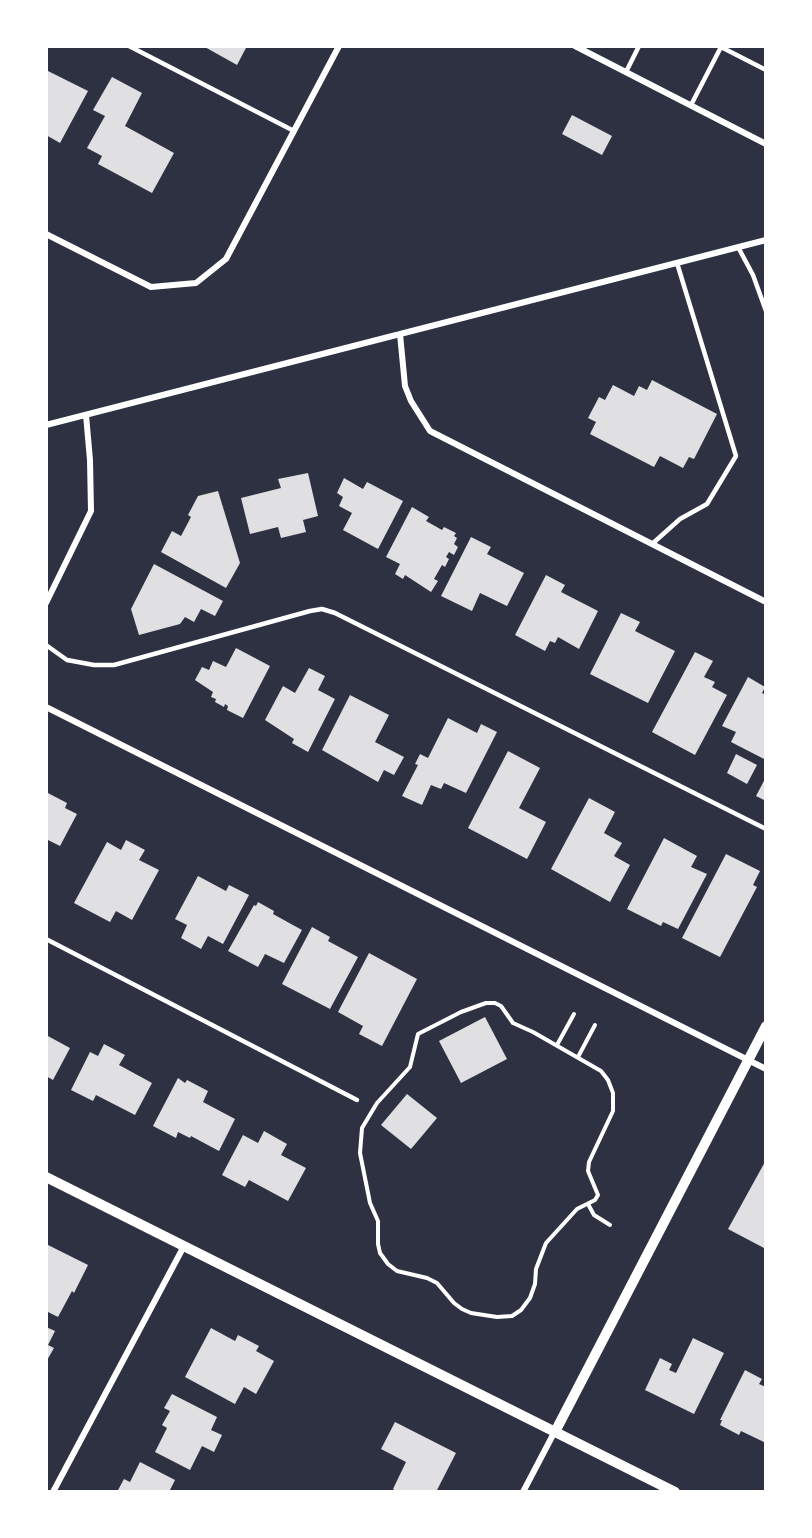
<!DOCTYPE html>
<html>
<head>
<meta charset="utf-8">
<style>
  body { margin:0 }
  #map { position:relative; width:812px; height:1538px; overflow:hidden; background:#2d3142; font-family:"Public Sans",sans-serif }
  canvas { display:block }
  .frame { position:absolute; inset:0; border:48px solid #fff; pointer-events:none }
</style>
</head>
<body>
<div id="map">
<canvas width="812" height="1538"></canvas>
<div class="frame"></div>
</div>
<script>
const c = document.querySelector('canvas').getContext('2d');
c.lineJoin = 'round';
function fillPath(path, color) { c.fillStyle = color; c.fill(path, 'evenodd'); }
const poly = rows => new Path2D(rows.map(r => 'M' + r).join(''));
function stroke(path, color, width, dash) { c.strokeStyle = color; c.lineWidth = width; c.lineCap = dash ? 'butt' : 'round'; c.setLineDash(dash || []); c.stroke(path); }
const building = poly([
  [203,46,247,46,237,65],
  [46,70,88,91,60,143,46,135],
  [112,77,142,93,125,126,174,153,152,193,98,164,102,156,87,148,105,116,93,110],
  [572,115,612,136,602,155,562,134],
  [652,380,717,414,694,459,689,457,683,468,660,456,654,467,590,434,596,422,588,418,599,397,605,400,613,385,634,396,639,386,647,390],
  [308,473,318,516,303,520,306,532,281,538,278,527,250,534,241,498,281,488,278,479],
  [344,478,363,489,367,482,403,501,378,549,343,530,352,513,339,506,343,497,337,493],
  [218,491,240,563,226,588,161,552,172,531,181,536,191,517,188,515,198,496],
  [412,507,429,517,426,521,442,530,444,527,456,533,454,536,457,538,454,544,458,547,454,555,449,552,446,557,449,559,445,567,442,565,434,579,438,581,431,592,405,575,403,579,395,574,400,564,386,557],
  [471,537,491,547,487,554,524,573,507,606,480,593,472,611,441,596],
  [154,564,223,601,215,616,201,609,194,622,185,617,180,624,139,635,131,609],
  [546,575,565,585,561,592,598,611,579,649,558,637,555,643,550,641,545,651,515,635],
  [621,613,640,622,635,631,675,651,648,703,590,674],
  [236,648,270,666,243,718,227,710,228,706,225,704,224,707,215,702,216,699,211,697,213,692,195,680,202,667,209,670,213,661,226,667],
  [695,652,713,661,704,677,715,682,712,687,727,695,695,755,652,732],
  [309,668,325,676,318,690,335,699,308,752,292,743,294,739,265,720,283,686,295,693],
  [748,677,765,687,762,693,766,695,766,760,731,742,736,732,722,726],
  [350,695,389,715,375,742,404,757,394,775,384,770,378,782,322,750],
  [448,718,477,733,481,724,497,732,466,793,444,783,441,789,431,785,422,805,402,796,418,765,415,764,420,754,428,758],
  [508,751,540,768,519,808,546,822,527,859,468,828],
  [736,754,757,765,747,784,727,773],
  [766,777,766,801,756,796],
  [46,792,67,803,65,808,77,814,60,846,48,840,46,843],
  [589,798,615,812,604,833,622,843,614,856,630,865,610,902,551,869],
  [664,838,697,856,691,867,707,874,678,929,663,922,661,926,627,909],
  [126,840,145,850,139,860,159,870,132,920,116,911,110,922,74,903,107,842,121,850],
  [726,854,760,871,753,885,757,887,720,957,682,938],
  [198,876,226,891,229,885,249,895,223,944,208,936,201,949,181,938,187,925,175,919],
  [258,902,274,911,273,914,302,930,284,963,265,954,258,967,228,951,254,905,256,906],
  [312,927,330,937,328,941,358,957,330,1009,282,984],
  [369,953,417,979,382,1046,359,1034,363,1026,338,1012],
  [485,1017,507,1059,461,1083,439,1041],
  [46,1035,70,1048,53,1080,46,1076],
  [104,1044,125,1055,119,1065,152,1083,135,1115,96,1095,93,1101,71,1090,90,1052,98,1056],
  [178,1078,185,1083,187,1080,208,1091,203,1102,235,1119,219,1151,191,1136,190,1138,178,1132,176,1138,153,1126],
  [407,1094,437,1118,411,1149,381,1125],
  [264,1131,287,1144,281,1155,306,1168,288,1201,249,1180,245,1187,222,1175,243,1135,258,1143],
  [766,1160,766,1245,764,1248,728,1229],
  [46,1244,88,1265,74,1293,72,1291,58,1317,46,1311],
  [46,1327,55,1331,48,1345,54,1348,46,1362],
  [211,1328,235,1341,238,1335,259,1346,256,1351,274,1361,256,1394,244,1387,235,1404,185,1377],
  [693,1338,724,1353,694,1414,645,1390,660,1358,672,1364,669,1370,676,1373],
  [745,1370,762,1379,759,1384,766,1387,766,1443,741,1431,739,1435,720,1425,722,1420,720,1420],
  [172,1394,217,1417,211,1430,222,1435,214,1452,202,1446,190,1470,155,1452,167,1428,162,1425,170,1411,164,1408],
  [395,1422,456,1453,436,1492,397,1492,393,1489,406,1462,381,1449],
  [140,1462,175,1480,169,1492,117,1492,124,1479,130,1482]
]);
const path = poly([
  [486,1003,495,1003,501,1006,513,1023,533,1032,601,1071,608,1080,613,1093,613,1111,589,1162,588,1171,598,1195,595,1200,577,1209,546,1243,536,1269,535,1284,530,1298,521,1310,512,1316,497,1317,471,1313,462,1309,454,1303,437,1283,427,1278,397,1271,388,1264,380,1253,378,1244,378,1221,370,1203,360,1153,362,1128,377,1103,410,1067,418,1034,461,1012,486,1003],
  [557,1045,574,1014],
  [578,1057,595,1025],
  [588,1204,594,1215,610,1225]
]);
const service = poly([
  [129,46,294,131],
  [626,72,639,46],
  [691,105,721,47,766,70],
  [738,247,753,275,766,311],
  [652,544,680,519,707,504,736,456,677,263],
  [46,645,67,660,94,665,114,665,310,611,322,609,335,613,766,829],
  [46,939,357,1100]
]);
const minor = poly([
  [575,46,766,144],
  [46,234,151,287,196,283,226,259,339,46],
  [400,334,405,386,411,401,430,431,766,602],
  [46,425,766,240],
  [46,603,91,511,90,460,86,415],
  [46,707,766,1069],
  [53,1492,184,1246],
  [523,1492,555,1431]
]);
const tertiary = poly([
  [46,1177,675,1492],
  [556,1430,766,1026]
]);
fillPath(building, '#e0e0e3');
stroke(path, '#fff', 4);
stroke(service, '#fff', 4.5);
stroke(minor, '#fff', 6);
stroke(tertiary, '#fff', 10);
</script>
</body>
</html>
